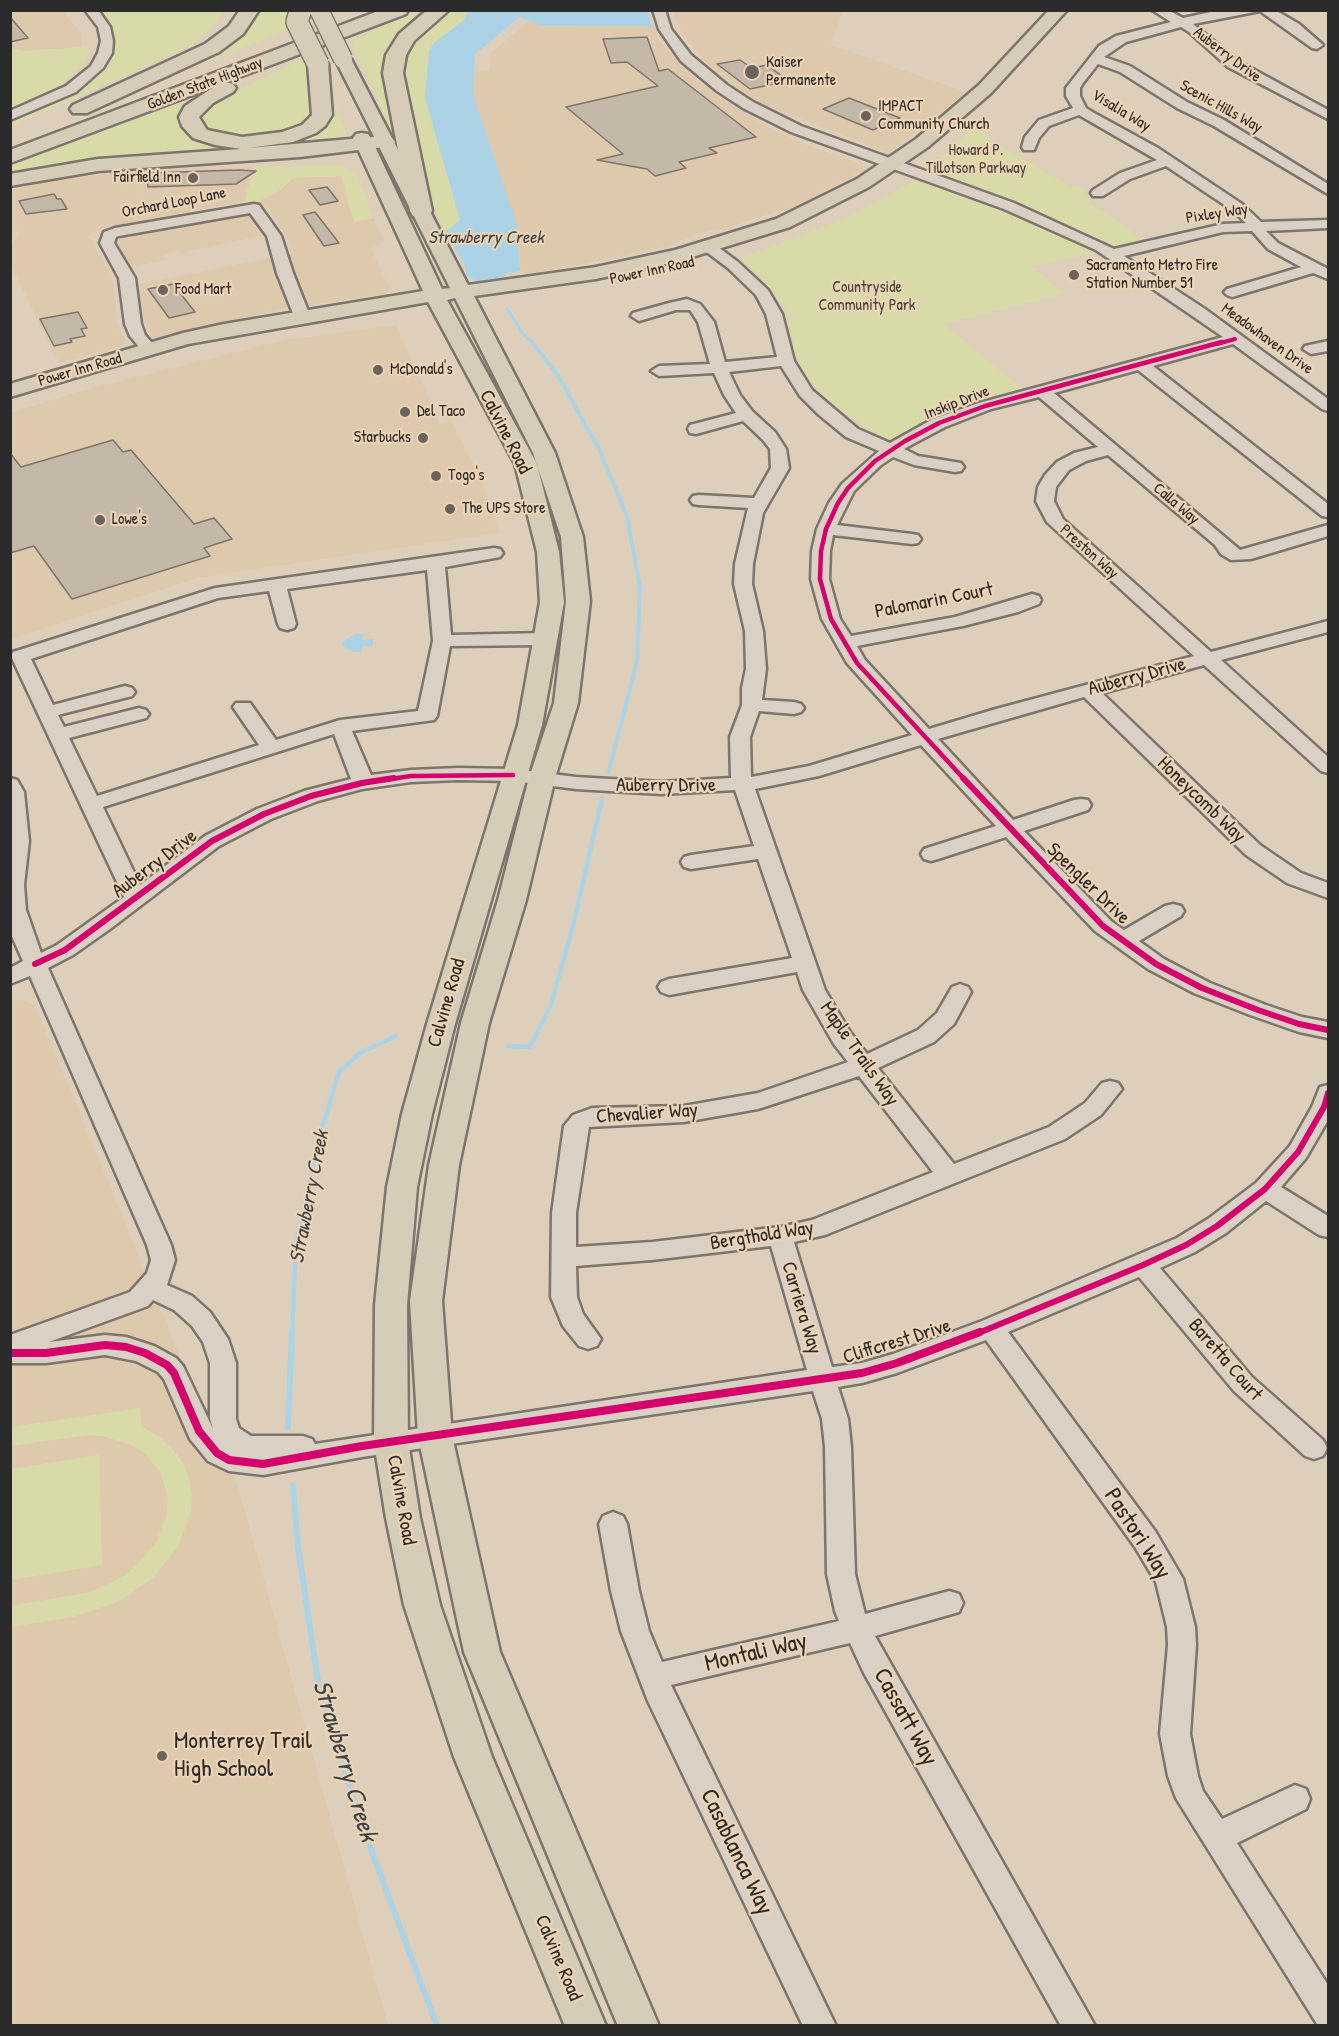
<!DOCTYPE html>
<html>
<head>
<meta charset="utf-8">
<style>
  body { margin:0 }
  #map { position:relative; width:1339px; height:2036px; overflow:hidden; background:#decfbb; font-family:"Patrick Hand",sans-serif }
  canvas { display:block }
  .frame { position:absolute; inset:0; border:12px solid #2b2b2b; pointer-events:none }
</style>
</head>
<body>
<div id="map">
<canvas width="1339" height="2036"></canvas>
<div class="frame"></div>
</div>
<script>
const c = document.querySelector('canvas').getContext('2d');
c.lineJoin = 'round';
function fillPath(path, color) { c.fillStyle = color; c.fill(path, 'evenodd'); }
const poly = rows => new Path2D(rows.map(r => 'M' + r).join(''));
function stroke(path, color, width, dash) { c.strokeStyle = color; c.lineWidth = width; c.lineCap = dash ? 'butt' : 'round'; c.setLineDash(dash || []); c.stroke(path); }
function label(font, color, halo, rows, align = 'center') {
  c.font = font + ' "Patrick Hand",sans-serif'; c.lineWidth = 4.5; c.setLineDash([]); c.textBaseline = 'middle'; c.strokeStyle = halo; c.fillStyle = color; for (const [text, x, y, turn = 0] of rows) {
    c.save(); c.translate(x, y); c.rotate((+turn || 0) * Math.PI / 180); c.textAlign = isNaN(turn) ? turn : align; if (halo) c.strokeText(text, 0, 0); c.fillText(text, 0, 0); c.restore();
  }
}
const built = poly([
  [10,11,62,11,82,34,82,47,23,51,11,49],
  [672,11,843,11,831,45,966,92,893,151,884,151,758,102,705,62,681,32],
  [529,21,544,27,653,26,662,44,683,68,712,92,768,127,809,146,864,165,866,169,795,206,719,230,710,230,681,240,678,244,573,266,527,274,520,271,509,203,473,94,474,72,489,71,492,52],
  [253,167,245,201,103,228,88,236,112,275,117,324,127,345,59,363,11,266,10,247,20,232,11,231,11,190,61,179,122,172],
  [341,176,354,222,373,218,385,243,370,246,390,290,385,294,277,310,162,338,153,338,140,312,140,284,294,253,286,235,267,207,257,202,279,191,293,178],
  [242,211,253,213,268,234,181,253,177,251,163,254,165,260,127,268,112,239,114,236],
  [396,325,430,400,439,424,452,422,485,489,499,533,197,578,11,639,10,413,84,390,284,340],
  [18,999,35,1005,211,1431,238,1486,388,2025,11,2026,10,1001]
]);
const green = poly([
  [98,11,224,11,210,29,192,44,172,55,11,126,10,120,62,97,112,47,112,30],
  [258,11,284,11,292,28,211,61,203,58,242,34],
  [451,11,468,11,464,20,434,43,429,51,425,98,460,220,445,232,428,192,418,126,408,93,411,88,408,80,402,77,407,48,417,33,430,30,435,23],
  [409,15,416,18,392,40,383,55,380,67,382,82,394,129,388,129,376,94,354,50,352,41],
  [91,47,83,64,58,87,11,110,11,49,23,51],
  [305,58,309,66,312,114,306,123,279,135,241,137,207,129,208,124,201,116,209,104],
  [325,83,350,140,11,178,11,166,183,100,189,103,182,110,179,117,181,126,188,134,201,140,251,147,294,140,323,127,332,116],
  [976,125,987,137,1004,148,1069,186,1078,186,1084,189,1082,193,1090,200,1089,204,1119,222,1145,242,1125,246,1112,246,1049,215,936,172,932,168,934,164],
  [343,165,357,175,373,218,354,222,341,176,293,178,279,191,257,202,245,201,253,167],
  [916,180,1020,216,1057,231,1096,253,1031,266,1064,294,943,324,1026,392,962,409,916,427,897,440,883,438,831,404,806,377,795,353,787,313,777,296,762,278,742,261,744,257,844,219],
  [140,1408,141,1426,161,1438,173,1450,183,1463,189,1479,192,1495,191,1512,178,1547,152,1579,115,1603,73,1617,11,1627,11,1606,90,1592,122,1577,136,1566,157,1541,167,1513,168,1499,161,1473,144,1453,131,1445,103,1436,87,1435,11,1446,11,1427],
  [99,1455,102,1565,11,1580,11,1469]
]);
const water = poly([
  [468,11,647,11,653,26,541,26,520,17,475,54,473,94,522,240,518,245,520,271,507,273,503,277,478,281,467,277,464,264,445,232,460,220,425,98,429,51,434,43,464,20],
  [355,634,363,634,362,640,373,639,373,646,363,646,361,652,354,652,344,647,342,644,345,640]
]);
const streamFar3 = poly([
  [507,309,523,334,534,344]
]);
const streamFar2 = poly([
  [532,342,557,374,599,449,627,516,640,588,637,661,609,771]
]);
const streamFar1 = poly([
  [508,1046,530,1047,551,1005,573,926,602,799],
  [292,1334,296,1243,318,1142,339,1072,360,1053,396,1036]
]);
const stream = poly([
  [288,1427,292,1332],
  [293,1486,298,1547,318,1681,360,1820,437,2026]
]);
const building = poly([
  [10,17,28,38,10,42,10,17],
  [647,37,659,71,668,69,756,137,709,148,717,153,679,162,686,168,655,176,647,169,597,160,623,154,566,107,658,86,627,62,611,63,603,39,647,37],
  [740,60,752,68,767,65,782,76,767,79,774,84,750,89,717,64,740,60],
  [849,98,900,118,873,130,823,109,849,98],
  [238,170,256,171,236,184,148,187,147,175,150,173,238,170],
  [327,187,338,201,320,205,309,190,327,187],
  [54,194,57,199,61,199,67,209,26,214,19,201,54,194],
  [315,212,339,243,324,246,303,215,315,212],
  [173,284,195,312,169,318,148,289,173,284],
  [78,312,87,328,81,329,85,336,70,339,72,342,54,346,40,319,78,312],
  [113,440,123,452,131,450,194,524,214,518,232,539,204,548,210,556,72,599,34,546,10,553,10,453,21,467,113,440]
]);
const minor = poly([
  [85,10,98,10,110,27,113,41,112,53,103,68,76,92,10,120,10,111,66,86,91,66,98,53,101,41,98,27,85,10],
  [653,10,665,10,671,29,691,55,727,85,753,102,801,126,1014,203,1114,249,1223,224,1246,223,1232,210,1166,166,1130,179,1103,196,1093,196,1091,193,1093,190,1120,173,1157,160,1079,115,1049,126,1039,138,1034,150,1024,150,1022,147,1025,137,1039,120,1073,108,1066,96,1066,88,1099,46,1116,36,1171,22,1152,10,1168,10,1183,18,1220,10,1275,10,1299,24,1323,45,1317,49,1312,48,1260,11,1193,24,1238,61,1328,110,1328,119,1228,67,1189,32,1181,27,1126,42,1104,57,1130,66,1187,102,1224,120,1328,184,1328,194,1214,126,1177,108,1120,72,1098,64,1083,83,1080,88,1080,96,1086,108,1094,113,1158,148,1242,204,1261,222,1328,220,1328,228,1266,231,1278,243,1328,269,1328,279,1313,273,1232,297,1227,295,1224,292,1227,289,1301,267,1268,249,1252,231,1223,232,1124,256,1205,309,1328,399,1328,411,1322,409,1233,344,1153,366,1328,504,1328,517,1322,516,1138,370,1054,393,1240,550,1328,525,1328,536,1251,559,1231,560,1221,554,1215,545,1108,455,1086,461,1069,470,1056,487,1054,501,1063,519,1211,652,1328,621,1328,632,1221,660,1328,757,1328,773,1321,771,1204,665,1102,693,1260,845,1301,873,1328,883,1328,898,1287,883,1246,855,1084,697,938,739,1013,820,1074,800,1081,799,1088,800,1091,805,1088,810,1024,831,1111,921,1124,930,1165,906,1173,904,1181,906,1184,911,1181,916,1139,941,1164,959,1210,983,1266,1005,1302,1017,1328,1022,1328,1038,1299,1032,1250,1015,1194,993,1148,969,1095,931,1006,837,938,859,931,861,924,859,921,854,924,849,996,826,921,745,819,776,755,789,825,990,850,1032,867,1054,918,1030,937,1013,952,987,960,984,968,987,971,992,954,1024,934,1042,878,1068,954,1164,1049,1127,1085,1103,1102,1083,1110,1081,1118,1083,1122,1089,1101,1115,1065,1139,825,1235,794,1242,832,1367,862,1363,893,1354,982,1321,1177,1238,1208,1219,1256,1183,1290,1146,1312,1107,1320,1087,1328,1085,1328,1120,1306,1158,1281,1187,1328,1216,1328,1237,1319,1235,1266,1201,1226,1233,1195,1252,1160,1268,1252,1377,1323,1440,1327,1448,1323,1456,1314,1459,1305,1456,1234,1391,1139,1277,1008,1332,1155,1531,1183,1579,1195,1627,1196,1645,1190,1734,1198,1776,1203,1791,1222,1819,1295,1785,1306,1789,1310,1799,1306,1809,1237,1843,1328,1985,1328,2026,1317,2024,1176,1798,1168,1776,1160,1734,1168,1645,1167,1627,1156,1582,1135,1547,986,1340,897,1373,862,1383,838,1387,848,1419,851,1447,855,1574,865,1614,949,1591,959,1594,963,1603,959,1612,875,1636,1095,2026,1061,2026,864,1673,850,1643,671,1685,836,2026,803,2026,648,1701,621,1631,611,1591,599,1524,603,1516,613,1512,623,1516,627,1524,639,1591,649,1631,662,1662,839,1621,835,1611,827,1574,825,1447,822,1419,813,1391,362,1457,263,1475,229,1471,208,1461,190,1439,164,1379,158,1372,136,1361,105,1355,46,1363,10,1363,10,1335,130,1292,147,1273,151,1260,147,1245,30,976,10,984,10,968,23,961,10,932,10,778,17,780,24,792,29,841,24,885,26,910,41,953,57,945,124,897,11,656,13,652,215,588,494,548,500,549,503,553,500,557,445,567,451,635,544,633,551,635,553,639,551,643,544,645,450,646,437,716,434,720,352,731,371,775,411,770,458,768,513,769,576,777,661,782,731,778,730,737,742,705,742,688,746,669,745,631,734,584,735,564,748,508,699,505,693,504,690,500,693,496,699,495,754,498,771,468,770,449,763,440,743,421,696,434,690,433,688,429,690,425,736,413,724,395,714,373,659,376,651,371,659,366,710,364,698,322,690,310,676,310,639,321,631,316,633,313,669,303,687,299,692,301,700,304,714,322,725,362,777,357,766,314,756,295,728,268,704,250,702,247,704,244,714,244,738,262,768,290,782,314,794,361,812,390,858,429,890,443,933,419,979,403,1223,337,1096,250,1004,209,791,132,743,108,717,91,681,61,659,29,653,10],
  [781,366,800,396,818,414,846,437,879,451,842,484,829,503,817,529,812,551,811,579,822,619,847,663,912,735,809,766,751,777,750,737,759,711,794,714,801,712,804,708,801,704,794,702,762,700,766,669,763,631,752,584,753,564,763,513,789,468,786,449,775,432,752,411,740,395,729,372,781,366],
  [1039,397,1098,447,1074,453,1057,462,1045,475,1038,487,1036,501,1047,522,1194,656,996,709,929,729,865,660,857,646,963,626,1018,612,1039,604,1041,600,1039,596,1032,594,955,617,851,636,840,619,829,579,830,551,833,535,912,544,918,543,921,539,918,535,912,534,837,525,854,491,881,465,893,457,914,465,955,472,961,471,964,467,961,463,918,456,904,449,911,445,945,427,991,409,1039,397],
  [427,570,433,641,418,711,340,720,276,740,250,703,236,703,233,707,259,745,97,796,69,738,146,718,149,714,146,710,139,708,64,727,58,715,132,696,135,692,132,688,125,686,53,705,31,659,218,598,269,591,278,624,280,628,287,630,294,628,296,624,287,589,427,570],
  [334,734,351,779,304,791,257,809,205,836,140,885,103,807,334,734],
  [458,780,513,781,576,789,661,794,735,790,754,846,691,855,684,857,681,862,684,867,691,869,758,859,792,958,669,979,661,982,658,987,661,992,669,995,797,972,803,990,834,1044,848,1062,758,1093,684,1106,592,1108,573,1115,564,1126,552,1213,551,1297,563,1326,579,1346,588,1349,597,1346,601,1339,583,1314,577,1297,576,1266,652,1260,771,1246,807,1370,315,1444,312,1439,303,1436,251,1436,239,1428,236,1419,236,1363,228,1339,210,1312,192,1296,167,1285,175,1260,171,1245,48,968,73,955,110,929,219,846,271,819,318,801,362,789,411,782,458,780],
  [859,1076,933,1172,812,1220,780,1227,652,1242,576,1247,576,1213,589,1127,684,1122,758,1109,859,1076],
  [153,1300,174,1310,192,1326,203,1342,210,1363,210,1419,213,1429,183,1366,176,1358,154,1346,126,1337,105,1335,49,1342,148,1306,153,1300],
  [254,204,259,205,281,236,293,273,310,316,308,319,302,321,294,316,277,273,267,236,250,213,119,236,116,237,114,243,135,278,141,324,145,335,158,350,150,355,144,353,130,336,125,324,119,278,100,243,104,232,115,228,254,204],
  [1328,341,1328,351,1311,354,1303,349,1305,346,1328,341]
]);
const major = poly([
  [1049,10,1067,10,991,93,928,147,869,187,790,227,679,261,596,279,474,296,555,453,583,537,590,601,578,703,555,778,526,900,489,1023,459,1165,442,1301,452,1436,500,1652,659,2026,618,2026,464,1652,418,1436,410,1301,429,1165,461,1023,498,900,529,778,554,703,566,601,561,537,533,453,455,298,447,300,537,464,559,552,564,602,542,725,455,1024,432,1114,417,1187,407,1305,408,1442,420,1518,440,1605,492,1757,606,2026,565,2026,454,1757,404,1605,386,1518,374,1442,375,1305,387,1187,402,1114,427,1024,518,725,540,602,537,552,515,464,428,302,188,344,10,397,10,384,183,333,224,324,423,291,353,138,356,134,362,133,368,134,371,138,442,289,450,288,335,59,337,55,343,54,351,59,468,285,596,267,675,250,776,219,857,179,916,139,979,85,1049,10]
]);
const highway = poly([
  [240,10,259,10,243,34,219,52,87,113,73,113,70,109,73,105,205,44,229,26,240,10],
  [381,10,408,10,406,14,226,82,233,84,236,88,233,92,213,103,199,117,207,130,242,137,282,132,302,125,312,115,308,64,311,60,318,58,325,60,328,64,332,115,325,126,316,133,293,142,248,148,385,136,392,138,395,142,392,146,300,157,98,171,10,186,10,174,98,159,241,149,215,145,193,138,182,126,179,117,185,106,214,87,10,163,10,150,381,10],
  [427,10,449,10,414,41,406,55,403,73,432,211,429,216,421,217,413,216,410,211,383,73,386,55,399,34,427,10]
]);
const majorBridge = poly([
  [319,10,343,59]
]);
const highwayBridge = poly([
  [300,12,297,22,318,64]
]);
const cyclewayFar3 = poly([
  [1217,344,1235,339]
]);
const cyclewayFar2 = poly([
  [384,780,411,776,513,775],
  [965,780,857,663,831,619,820,579,821,551,826,529,838,503,848,488,875,461,905,441,939,423,985,406,1222,342]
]);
const cyclewayFar1 = poly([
  [963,778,1103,926,1156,964,1202,988,1258,1010,1299,1024,1328,1030],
  [35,964,65,950,212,841,264,814,311,796,362,783,394,778],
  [976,1334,1143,1265,1186,1245,1217,1226,1265,1189,1298,1152,1324,1107,1328,1093]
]);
const cycleway = poly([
  [10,1353,46,1353,105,1345,126,1347,145,1353,167,1365,174,1373,199,1431,217,1453,229,1460,263,1464,362,1446,862,1373,897,1363,980,1332]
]);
const markers = [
  [752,72,8,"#6a645d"],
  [866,116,6,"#6a645d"],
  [193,178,6,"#6a645d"],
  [1074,275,6,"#6a645d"],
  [163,290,6,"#6a645d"],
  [378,370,6,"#6a645d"],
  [405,412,6,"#6a645d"],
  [423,438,6,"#6a645d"],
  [436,476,6,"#6a645d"],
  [450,509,6,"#6a645d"],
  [100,520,6,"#6a645d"],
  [162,1756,6,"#6a645d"]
];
const farStreetnames = [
  ["Auberry Drive",1227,55,37],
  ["Golden State Highway",205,84,-21],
  ["Scenic Hills Way",1221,107,29],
  ["Visalia Way",1121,111,31],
  ["Orchard Loop Lane",174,203,-11],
  ["Pixley Way",1217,214,-9],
  ["Power Inn Road",652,271,-12],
  ["Meadowhaven Drive",1267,339,36],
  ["Power Inn Road",80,370,-16],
  ["Inskip Drive",957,403,-21],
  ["Calla Way",1176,504,40],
  ["Preston Way",1089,552,42]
];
const farPoinames = [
  ["Kaiser",766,63],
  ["Permanente",766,81],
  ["IMPACT",878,107],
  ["Community Church",878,125],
  ["Fairfield Inn",181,178,"right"],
  ["Sacramento Metro Fire",1086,266],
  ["Station Number 51",1086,284],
  ["Food Mart",175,290],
  ["McDonald's",390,370],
  ["Del Taco",417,412],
  ["Starbucks",411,438,"right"],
  ["Togo's",448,476],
  ["The UPS Store",462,509],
  ["Lowe's",112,520]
];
const farParknames = [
  ["Howard P.",976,151],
  ["Tillotson Parkway",976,169],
  ["Countryside",867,288],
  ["Community Park",867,306]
];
const farWaternames = [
  ["Strawberry Creek",486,238]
];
const streetNames = [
  ["Calvine Road",505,432,63],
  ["Palomarin Court",934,601,-11],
  ["Auberry Drive",1137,677,-15],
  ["Auberry Drive",666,786],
  ["Honeycomb Way",1201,800,44],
  ["Auberry Drive",155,864,-37],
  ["Spengler Drive",1088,884,44],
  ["Calvine Road",447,1003,-74],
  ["Maple Trails Way",859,1054,55],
  ["Chevalier Way",647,1114,-4],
  ["Bergthold Way",762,1236,-9],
  ["Carriera Way",801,1308,73],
  ["Cliffcrest Drive",897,1342,-17],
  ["Baretta Court",1225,1360,49],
  ["Calvine Road",401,1500,80],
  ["Calvine Road",558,1958,67]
];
const waterNames = [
  ["Strawberry Creek",310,1197,-79]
];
const nearStreetnames = [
  ["Pastori Way",1137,1534,57],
  ["Montali Way",756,1653,-13],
  ["Cassatt Way",905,1717,61],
  ["Casablanca Way",736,1852,64]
];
const nearPoinames = [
  ["Monterrey Trail",174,1742],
  ["High School",174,1770]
];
const nearWaternames = [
  ["Strawberry Creek",344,1761,73]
];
fillPath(built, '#dfc9ad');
fillPath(green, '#d8dba8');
fillPath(water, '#acd3e5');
stroke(streamFar3, '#acd3e5', 3);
stroke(streamFar2, '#acd3e5', 4);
stroke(streamFar1, '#acd3e5', 4.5);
stroke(stream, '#acd3e5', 6);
fillPath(building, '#c4b8a8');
stroke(building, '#7c756c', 1.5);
stroke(minor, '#7c756c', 5);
stroke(major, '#7c756c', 5);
stroke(highway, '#7c756c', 5);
fillPath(minor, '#dad0c4');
fillPath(major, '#d6cdb9');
fillPath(highway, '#d6cdb9');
stroke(majorBridge, '#7c756c', 21, []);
stroke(highwayBridge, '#7c756c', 24, []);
stroke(majorBridge, '#d6cdb9', 18);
stroke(highwayBridge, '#d6cdb9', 21);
stroke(cyclewayFar3, '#d6006c', 4);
stroke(cyclewayFar2, '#d6006c', 4.5);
stroke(cyclewayFar1, '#d6006c', 6);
stroke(cycleway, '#d6006c', 8);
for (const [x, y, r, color] of markers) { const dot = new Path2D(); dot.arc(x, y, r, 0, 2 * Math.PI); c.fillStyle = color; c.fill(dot); stroke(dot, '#ebd3b3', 2); }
label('16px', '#2b2b2b', '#ebd3b3', farStreetnames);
label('16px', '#2b2b2b', '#ebd3b3', farPoinames, 'left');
label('16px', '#44473c', '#ebd3b3', farParknames);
label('italic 18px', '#3b444a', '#ebd3b3', farWaternames);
label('20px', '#2b2b2b', '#ebd3b3', streetNames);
label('italic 21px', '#3b444a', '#ebd3b3', waterNames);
label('24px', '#2b2b2b', '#ebd3b3', nearStreetnames);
label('24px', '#2b2b2b', '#ebd3b3', nearPoinames, 'left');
label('italic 26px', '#3b444a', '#ebd3b3', nearWaternames);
</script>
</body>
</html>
